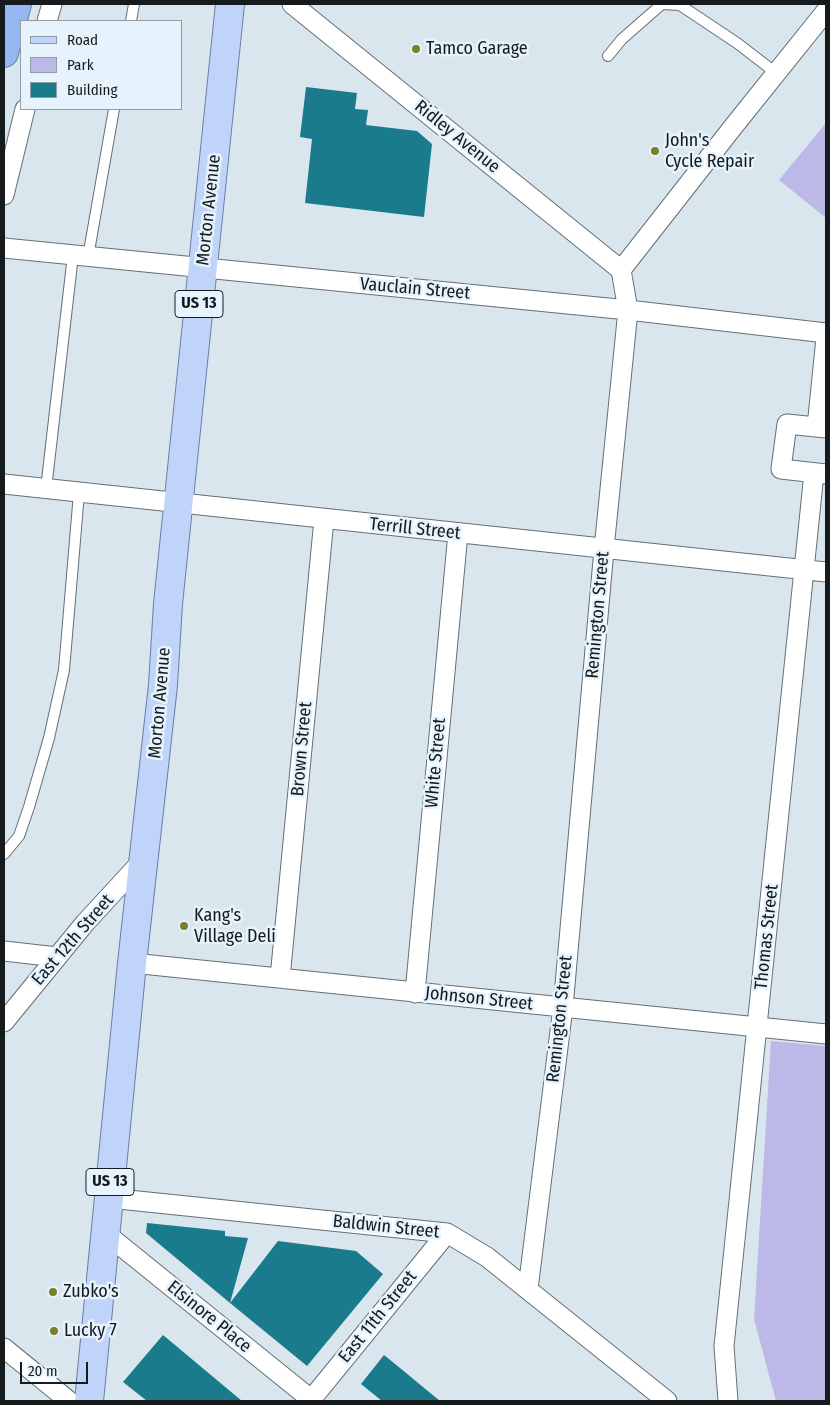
<!DOCTYPE html>
<html>
<head>
<meta charset="utf-8">
<style>
  body { margin:0 }
  #map { position:relative; width:830px; height:1405px; overflow:hidden; background:#d9e6ee; font-family:"Fira Sans Condensed",sans-serif }
  canvas { display:block }
  .frame { position:absolute; inset:0; border:5px solid #151a1d; pointer-events:none }
  .legend { position:absolute; left:20px; top:20px; width:162px; height:90px; box-sizing:border-box; background:#e6f3fc; border:1px solid #929ca3; margin:0; padding:6px 9px; list-style:none; font-size:15px; color:#151a1d }
  .legend li { display:flex; align-items:center; gap:10px; height:25px }
  .legend b { width:25px; border:1px solid #929ca3 }
  .scale { position:absolute; left:20px; top:1362px; width:68px; height:22px; box-sizing:border-box; border:2px solid #151a1d; border-top:0; padding-left:6px; font-size:15px; line-height:18px; white-space:nowrap; color:#151a1d; -webkit-text-stroke:4px #e6f3fc; paint-order:stroke }
</style>
</head>
<body>
<div id="map">
<canvas width="830" height="1405"></canvas>
<div class="frame"></div>
<ul class="legend">
<li><b style="height:6px;background:#c0d3f8"></b>Road</li>
<li><b style="height:14px;background:#bcb9e8"></b>Park</li>
<li><b style="height:14px;background:#197b8c"></b>Building</li>
</ul>
<div class="scale">20 m</div>
</div>
<script>
const c = document.querySelector('canvas').getContext('2d');
c.lineJoin = 'round';
function fillPath(path, color) { c.fillStyle = color; c.fill(path, 'evenodd'); }
const poly = rows => new Path2D(rows.map(r => 'M' + r).join(''));
function stroke(path, color, width, dash) { c.strokeStyle = color; c.lineWidth = width; c.lineCap = dash ? 'butt' : 'round'; c.setLineDash(dash || []); c.stroke(path); }
function label(font, color, halo, rows, align = 'center') {
  c.font = font + ' "Fira Sans Condensed",sans-serif'; c.lineWidth = 5; c.setLineDash([]); c.textBaseline = 'middle'; c.strokeStyle = halo; c.fillStyle = color; for (const [text, x, y, turn = 0] of rows) {
    c.save(); c.translate(x, y); c.rotate((+turn || 0) * Math.PI / 180); c.textAlign = isNaN(turn) ? turn : align; if (halo) c.strokeText(text, 0, 0); c.fillText(text, 0, 0); c.restore();
  }
}
const green = poly([
  [826,123,826,218,779,180],
  [771,1041,826,1046,826,1401,776,1401,754,1319]
]);
const building = poly([
  [306,87,357,93,355,109,368,110,366,125,417,131,432,144,424,217,305,203,312,139,300,137],
  [147,1223,225,1231,225,1236,248,1238,230,1303,146,1233],
  [278,1241,356,1251,383,1274,307,1366,230,1303],
  [163,1335,242,1401,147,1401,123,1382],
  [384,1355,400,1368,440,1401,382,1401,361,1384]
]);
const lane = poly([
  [131,21,134,4],
  [608,56,622,39,662,4,680,5,737,43,776,73],
  [88,257,114,109],
  [46,489,73,255],
  [4,854,19,836,29,807,49,738,64,670,79,493]
]);
const street = poly([
  [292,4,621,270],
  [47,21,52,4],
  [4,195,25,109],
  [4,248,628,310,826,333],
  [817,427,826,338],
  [826,428,787,424,781,469,826,474],
  [4,484,826,572],
  [4,951,57,957],
  [132,963,826,1034],
  [280,978,324,519],
  [415,993,458,533],
  [4,1022,85,923,143,860],
  [109,1198,447,1233,487,1257,667,1401],
  [105,1233,313,1401],
  [528,1289,563,1007,604,549,628,310,621,270,733,127,826,11],
  [4,1348,69,1401],
  [310,1401,447,1233],
  [728,1401,724,1346,814,473]
]);
const primary = poly([
  [89,1401,132,963,163,685,168,604,230,4]
]);
const highway = poly([
  [4,53,17,4]
]);
const markers = [
  [416,49,5,"#797f2a"],
  [655,151,5,"#797f2a"],
  [184,926,5,"#797f2a"],
  [53,1292,5,"#797f2a"],
  [54,1331,5,"#797f2a"]
];
const shields = [
  [199,304,48],
  [110,1182,48]
];
const shieldNames = [
  ["US 13",199,304],
  ["US 13",110,1182]
];
const poiNames = [
  ["Tamco Garage",426,49],
  ["John's",665,141],
  ["Cycle Repair",665,162],
  ["Kang's",194,916],
  ["Village Deli",194,937],
  ["Zubko's",63,1292],
  ["Lucky 7",64,1331]
];
const streetNames = [
  ["Ridley Avenue",457,137,39],
  ["Morton Avenue",209,210,-84],
  ["Vauclain Street",415,289,5],
  ["Terrill Street",415,529,6],
  ["Remington Street",598,615,-85],
  ["Morton Avenue",160,703,-85],
  ["Brown Street",302,749,-85],
  ["White Street",436,763,-85],
  ["Thomas Street",767,937,-84],
  ["East 12th Street",73,940,-49],
  ["Johnson Street",479,999,6],
  ["Remington Street",560,1019,-84],
  ["Baldwin Street",386,1227,6],
  ["Elsinore Place",209,1317,39],
  ["East 11th Street",378,1317,-51]
];
fillPath(green, '#bcb9e8');
fillPath(building, '#197b8c');
stroke(lane, '#646f77', 12);
stroke(street, '#646f77', 21);
stroke(primary, '#697fa8', 30);
stroke(highway, '#697fa8', 30);
stroke(lane, '#fff', 10);
stroke(street, '#fff', 19);
stroke(primary, '#c0d3f8', 28);
stroke(highway, '#96b6f3', 28);
for (const [x, y, r, color] of markers) { const dot = new Path2D(); dot.arc(x, y, r, 0, 2 * Math.PI); c.fillStyle = color; c.fill(dot); stroke(dot, '#e6f3fc', 2); }
for (const [x, y, w] of shields) { const box = new Path2D(); box.roundRect(x - w / 2, y - 13.5, w, 27, 4); c.fillStyle = '#e6f3fc'; c.fill(box); stroke(box, '#151a1d', 1); }
label('bold 16px', '#151a1d', null, shieldNames);
label('18px', '#151a1d', '#e6f3fc', poiNames, 'left');
label('18px', '#151a1d', '#e6f3fc', streetNames);
</script>
</body>
</html>
